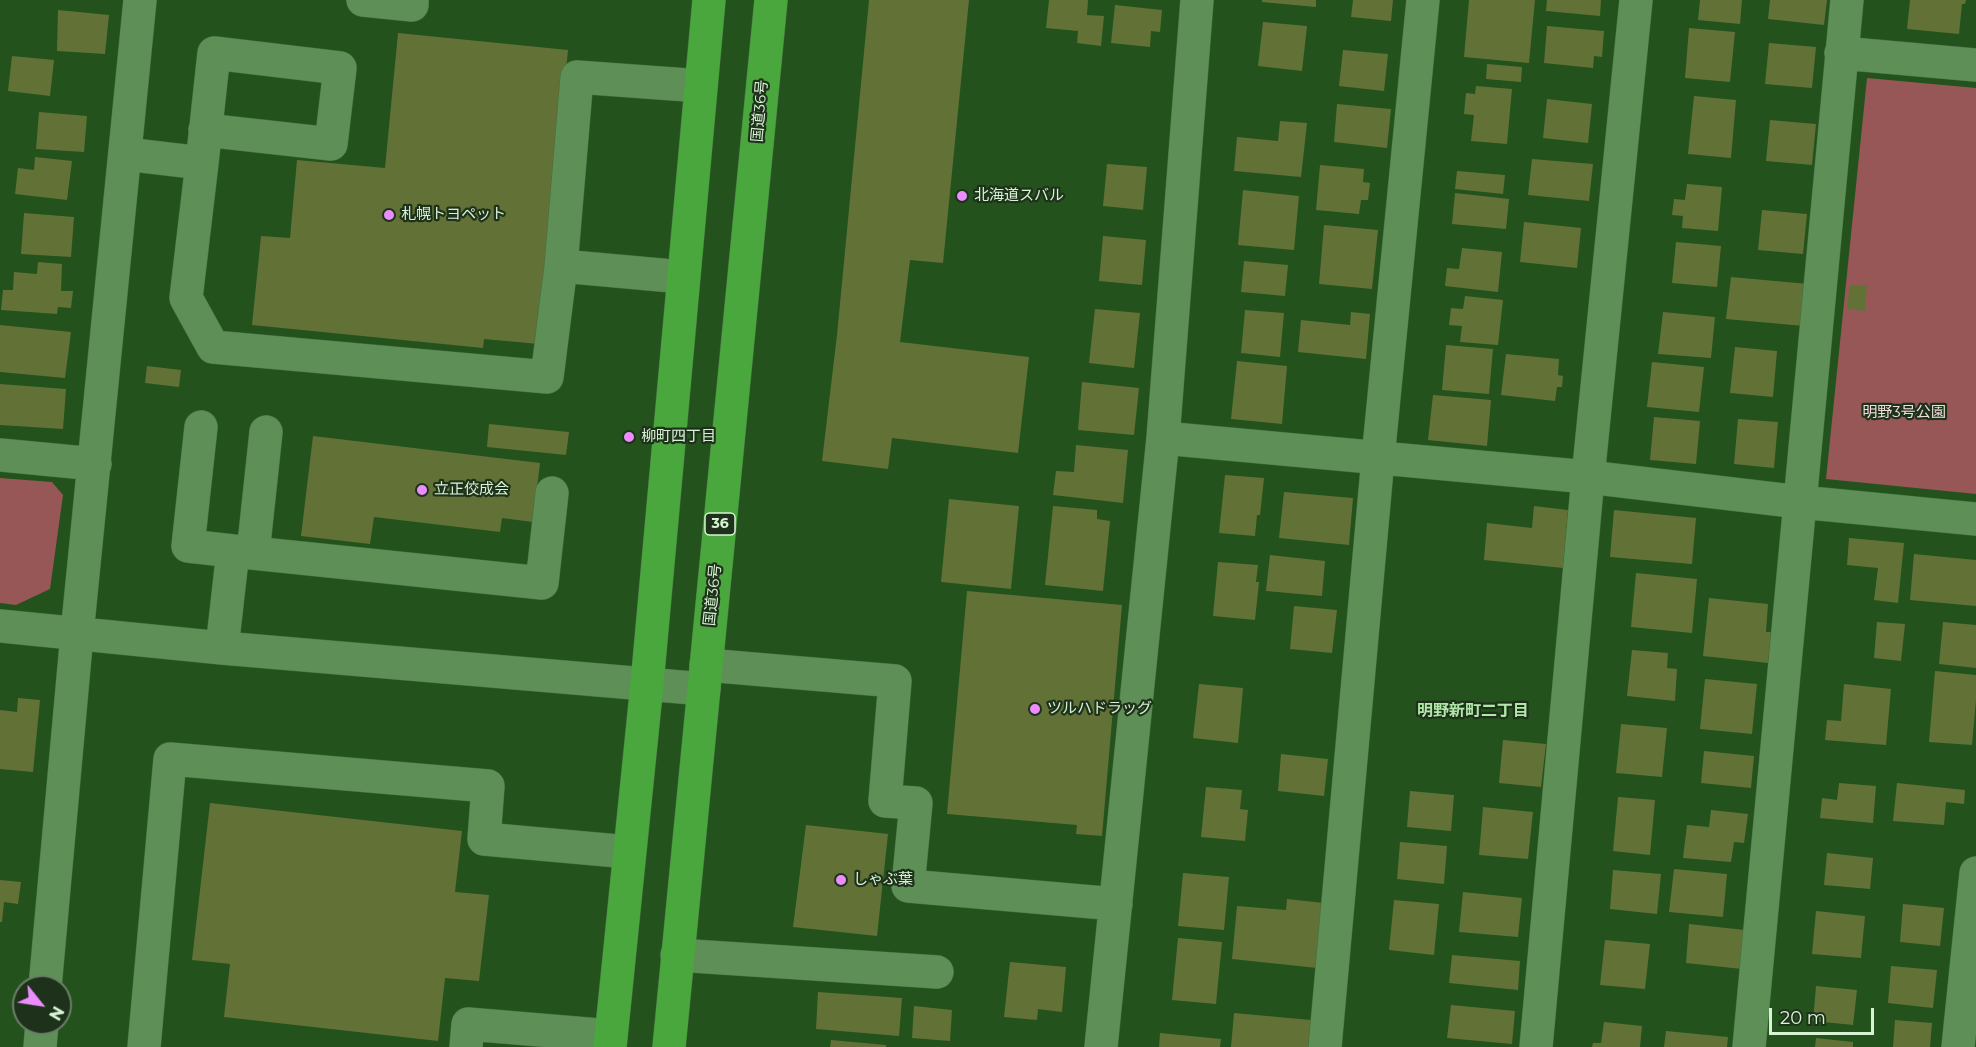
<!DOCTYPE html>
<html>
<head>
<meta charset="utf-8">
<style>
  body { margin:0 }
  #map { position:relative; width:1976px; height:1047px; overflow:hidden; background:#23521d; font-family:Montserrat,sans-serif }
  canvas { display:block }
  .north { position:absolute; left:12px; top:975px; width:60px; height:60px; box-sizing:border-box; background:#1e321b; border:2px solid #687f65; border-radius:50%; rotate:120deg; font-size:16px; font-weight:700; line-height:24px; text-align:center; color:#d8f2d4 }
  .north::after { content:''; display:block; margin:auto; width:21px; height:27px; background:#eb8dfc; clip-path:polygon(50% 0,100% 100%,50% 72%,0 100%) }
  .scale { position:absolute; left:1769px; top:1008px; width:105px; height:27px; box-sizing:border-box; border:3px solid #d8f2d4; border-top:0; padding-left:8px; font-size:18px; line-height:21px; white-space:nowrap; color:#d8f2d4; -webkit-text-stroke:4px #1e321b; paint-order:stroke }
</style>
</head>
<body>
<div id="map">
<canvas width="1976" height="1047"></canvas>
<div class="north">N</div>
<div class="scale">20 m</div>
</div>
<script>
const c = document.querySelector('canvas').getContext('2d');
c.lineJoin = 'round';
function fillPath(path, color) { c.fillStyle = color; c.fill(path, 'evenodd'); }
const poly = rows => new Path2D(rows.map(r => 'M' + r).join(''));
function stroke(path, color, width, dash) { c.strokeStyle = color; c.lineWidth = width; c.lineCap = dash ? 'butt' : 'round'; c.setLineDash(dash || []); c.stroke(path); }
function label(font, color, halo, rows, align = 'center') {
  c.font = font + ' Montserrat,"Noto Sans JP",sans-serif'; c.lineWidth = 4.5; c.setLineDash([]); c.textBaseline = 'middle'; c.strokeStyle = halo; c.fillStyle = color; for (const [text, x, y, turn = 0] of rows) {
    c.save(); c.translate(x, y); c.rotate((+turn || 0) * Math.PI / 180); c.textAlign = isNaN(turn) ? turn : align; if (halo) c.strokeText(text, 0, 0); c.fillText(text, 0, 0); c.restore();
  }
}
const green = poly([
  [1867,78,1976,88,1976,494,1826,479],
  [0,478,52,482,63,495,50,589,16,605,0,603]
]);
const building = poly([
  [869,0,969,0,943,263,910,260,900,342,1029,357,1018,453,892,438,888,469,822,461,837,335],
  [1049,0,1088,0,1087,15,1104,16,1101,46,1077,43,1078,31,1046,28],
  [1262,0,1316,0,1316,7,1262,2],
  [1353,0,1393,0,1391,21,1351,17],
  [1469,0,1535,0,1529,63,1464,57],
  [1547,0,1601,0,1600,16,1546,11],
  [1700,0,1742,0,1740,24,1698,20],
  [1770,0,1827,0,1824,25,1768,19],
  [1910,0,1966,0,1965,4,1962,4,1959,34,1907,29],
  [1115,5,1162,10,1160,32,1151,31,1150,47,1111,43],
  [58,10,109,15,105,54,57,51],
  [1263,22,1307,26,1302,71,1258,66],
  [1547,26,1604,31,1602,57,1594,56,1593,68,1544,63],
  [1689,28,1735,32,1730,82,1685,78],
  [398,33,568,50,539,344,484,339,483,348,252,325,261,236,290,238,297,160,385,168],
  [1769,43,1816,47,1812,88,1765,84],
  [1343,50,1388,54,1384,91,1339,86],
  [12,56,54,60,50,96,8,91],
  [1487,64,1522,67,1521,82,1486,79],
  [1476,86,1512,89,1507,144,1471,141,1474,115,1464,114,1466,93,1475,94],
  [1694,96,1736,100,1731,158,1688,154],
  [1547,99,1592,104,1588,143,1543,138],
  [1337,104,1391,109,1387,148,1334,142],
  [39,112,87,116,84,152,36,149],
  [1770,120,1816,124,1812,165,1766,161],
  [1280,121,1307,123,1301,177,1234,171,1237,137,1278,141],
  [35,157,72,161,67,200,15,194,18,168,34,170],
  [1532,159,1593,164,1589,201,1528,195],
  [1107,164,1147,167,1143,210,1103,206],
  [1320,165,1364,169,1363,182,1370,183,1368,200,1361,200,1359,214,1316,210],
  [1457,171,1505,175,1503,194,1455,189],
  [1687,184,1722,187,1718,231,1682,228,1683,216,1672,215,1674,199,1685,200],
  [1243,190,1299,196,1294,250,1238,245],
  [1455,193,1509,199,1506,229,1452,224],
  [1762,210,1807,214,1803,254,1758,250],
  [24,213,74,217,71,257,21,254],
  [1524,222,1581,228,1577,268,1520,262],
  [1324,225,1378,230,1372,289,1319,284],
  [1103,236,1146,240,1142,285,1099,281],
  [1676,242,1721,246,1717,287,1672,283],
  [1462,248,1502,252,1498,292,1445,286,1447,268,1459,269],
  [1244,261,1288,265,1285,296,1241,292],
  [38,262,62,264,61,291,73,291,71,308,58,307,57,314,1,310,3,290,13,290,14,272,37,274],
  [1731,277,1808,284,1804,326,1726,319],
  [1850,285,1867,286,1865,311,1847,309],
  [1465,296,1503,300,1498,345,1460,342,1462,326,1449,325,1451,308,1463,309],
  [1095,309,1140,313,1134,368,1089,363],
  [1245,310,1284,313,1280,357,1241,353],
  [1351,312,1370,314,1366,359,1298,352,1301,320,1350,325],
  [1663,312,1715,317,1711,358,1658,354],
  [0,325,71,332,65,378,0,372],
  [1446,345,1493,349,1489,394,1442,390],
  [1735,347,1777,351,1773,397,1730,393],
  [1506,354,1559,359,1558,375,1563,376,1562,387,1557,387,1555,401,1501,395],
  [1237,361,1287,366,1282,424,1231,419],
  [1652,362,1704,367,1699,412,1647,407],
  [147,366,181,370,179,387,145,383],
  [1082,382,1139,388,1134,435,1078,430],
  [0,384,66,389,63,429,0,425],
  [1433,395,1491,400,1487,446,1428,440],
  [1654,417,1700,421,1696,464,1650,460],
  [1738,419,1778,422,1774,468,1734,464],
  [489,424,569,432,566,455,487,447],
  [313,436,540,463,533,522,502,518,500,532,374,517,370,544,301,536],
  [1076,445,1128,450,1123,503,1053,495,1056,471,1074,472],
  [1225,475,1264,478,1260,515,1257,515,1255,536,1219,533],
  [1284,492,1353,498,1349,545,1279,538],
  [949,499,1019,506,1011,589,941,582],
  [1053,506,1097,510,1097,519,1110,521,1103,591,1045,585],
  [1534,506,1568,510,1563,568,1484,560,1487,523,1532,528],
  [1614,510,1696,518,1692,564,1610,557],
  [1849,538,1904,543,1898,603,1874,600,1878,568,1847,565],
  [1914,554,1976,560,1976,606,1910,600],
  [1270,555,1325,561,1322,596,1266,591],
  [1218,562,1258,565,1256,582,1259,582,1255,620,1213,616],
  [1636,573,1697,579,1692,633,1631,627],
  [967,591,1122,605,1102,836,1076,834,1077,825,947,814],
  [1709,598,1768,604,1766,632,1771,632,1768,663,1703,656],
  [1294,606,1337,610,1332,653,1290,649],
  [1877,622,1905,624,1901,661,1874,658],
  [1943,622,1976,625,1976,668,1939,664],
  [1632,650,1668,653,1667,668,1677,669,1675,701,1627,696],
  [1935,671,1976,675,1976,700,1972,745,1929,742],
  [1705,679,1757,684,1752,734,1700,729],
  [1199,684,1243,688,1238,743,1193,738],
  [1844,684,1891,689,1886,745,1825,740,1827,720,1841,721],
  [18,698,40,700,33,772,0,769,0,710,17,712],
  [1621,724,1667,728,1662,777,1616,773],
  [1503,740,1546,744,1541,787,1499,783],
  [1704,751,1754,756,1751,788,1701,783],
  [1281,754,1328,759,1324,796,1278,791],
  [1839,783,1876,786,1873,823,1820,818,1822,798,1837,800],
  [1897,783,1965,790,1964,804,1946,802,1944,825,1893,821],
  [1206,787,1242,790,1240,809,1248,810,1245,841,1201,837],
  [1410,791,1454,795,1451,831,1407,827],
  [1618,797,1655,800,1650,855,1613,851],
  [210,803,462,831,455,892,489,895,479,981,445,978,438,1041,224,1017,230,964,192,960],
  [1483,807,1533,812,1528,859,1479,855],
  [1711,810,1748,814,1744,843,1734,842,1731,862,1683,858,1687,825,1709,827],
  [806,825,888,834,877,936,793,927],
  [1400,842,1447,846,1444,884,1397,879],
  [1827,853,1873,858,1870,889,1824,885],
  [1674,869,1727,874,1723,917,1669,912],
  [1613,870,1661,874,1657,914,1610,909],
  [1183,873,1229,877,1224,930,1178,926],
  [0,880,21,882,18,904,4,902,2,922,0,922],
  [1463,892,1522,898,1518,937,1459,932],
  [1287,899,1324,903,1317,968,1232,959,1237,906,1286,910],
  [1394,900,1439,904,1434,955,1389,950],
  [1903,904,1944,908,1940,946,1900,942],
  [1816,911,1865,916,1861,958,1812,954],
  [1689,924,1745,930,1742,969,1686,963],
  [1178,938,1222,942,1216,1004,1172,1000],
  [1605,940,1650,944,1645,989,1600,985],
  [1452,955,1520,961,1518,990,1449,983],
  [1010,962,1066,967,1062,1012,1038,1009,1037,1020,1004,1017],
  [1891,966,1937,970,1933,1008,1888,1003],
  [1816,986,1857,990,1853,1025,1813,1021],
  [818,992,902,998,899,1036,816,1029],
  [1451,1005,1515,1011,1512,1044,1447,1038],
  [914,1006,952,1010,950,1041,912,1038],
  [1234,1013,1311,1020,1308,1047,1231,1047],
  [1895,1020,1932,1023,1930,1047,1893,1047],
  [1604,1022,1642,1026,1640,1047,1592,1047,1593,1043,1601,1043],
  [1666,1031,1728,1037,1727,1047,1664,1047],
  [1160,1033,1221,1039,1220,1047,1159,1047],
  [1816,1038,1853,1042,1853,1047,1815,1047],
  [831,1040,886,1045,886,1047,830,1047]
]);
const minor = poly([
  [363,0,412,5,412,0],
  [1841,53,1976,65],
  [125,154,202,163,214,53,340,68,331,144,205,130],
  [202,163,186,298,213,347,547,377,561,266],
  [683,277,561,266,577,77,701,86],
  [201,427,188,546,233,551],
  [1163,438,1588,477,1800,502,1976,519],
  [0,455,95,464],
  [253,553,266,432],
  [0,626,222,648,704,689],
  [222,648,233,551,542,583,552,493],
  [706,665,895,681,885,801,916,803,908,886,1116,904],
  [677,955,937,972],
  [45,987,77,634,140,0],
  [40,1047,42,1023],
  [144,1047,170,759,488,786,484,839,629,852],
  [466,1047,468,1024,611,1036],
  [1101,1047,1163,438,1197,0],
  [1325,1047,1378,458,1423,0],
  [1536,1047,1588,477,1636,0],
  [1749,1047,1847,0],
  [1958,1047,1976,873]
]);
const highway = poly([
  [610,1047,647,684,709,0],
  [669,1047,771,0]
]);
const markers = [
  [962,196,6,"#eb8dfc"],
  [389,215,6,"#eb8dfc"],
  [629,437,6,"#eb8dfc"],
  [422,490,6,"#eb8dfc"],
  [1035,709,6,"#eb8dfc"],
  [841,880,6,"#eb8dfc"]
];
const shields = [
  [720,524,30]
];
const shieldNames = [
  ["36",720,524]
];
const streetNames = [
  ["国道36号",760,111,-85],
  ["国道36号",713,595,-84]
];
const poiNames = [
  ["北海道スバル",974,196],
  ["札幌トヨペット",401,215],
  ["柳町四丁目",641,437],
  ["立正佼成会",434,490],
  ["ツルハドラッグ",1047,709],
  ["しゃぶ葉",853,880]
];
const parkNames = [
  ["明野3号公園",1904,413]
];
const neighbourhoodNames = [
  ["明野新町二丁目",1473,711]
];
fillPath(green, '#975756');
fillPath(building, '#627236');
stroke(minor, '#446f40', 34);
stroke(highway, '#446f40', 34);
stroke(minor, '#5e8f57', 33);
stroke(highway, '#4aa73d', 33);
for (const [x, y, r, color] of markers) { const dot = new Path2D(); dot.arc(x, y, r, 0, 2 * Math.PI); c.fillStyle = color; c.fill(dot); stroke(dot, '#1e321b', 2); }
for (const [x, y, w] of shields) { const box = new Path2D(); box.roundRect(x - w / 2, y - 11, w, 22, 4.5); c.fillStyle = '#1e321b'; c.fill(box); stroke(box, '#d8f2d4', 1.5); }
label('bold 14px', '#d8f2d4', null, shieldNames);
label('15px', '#d8f2d4', '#1e321b', streetNames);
label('15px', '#d8f2d4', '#1e321b', poiNames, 'left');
label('15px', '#f3dedd', '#1e321b', parkNames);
label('bold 16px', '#b2e7aa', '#1e321b', neighbourhoodNames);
</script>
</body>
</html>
